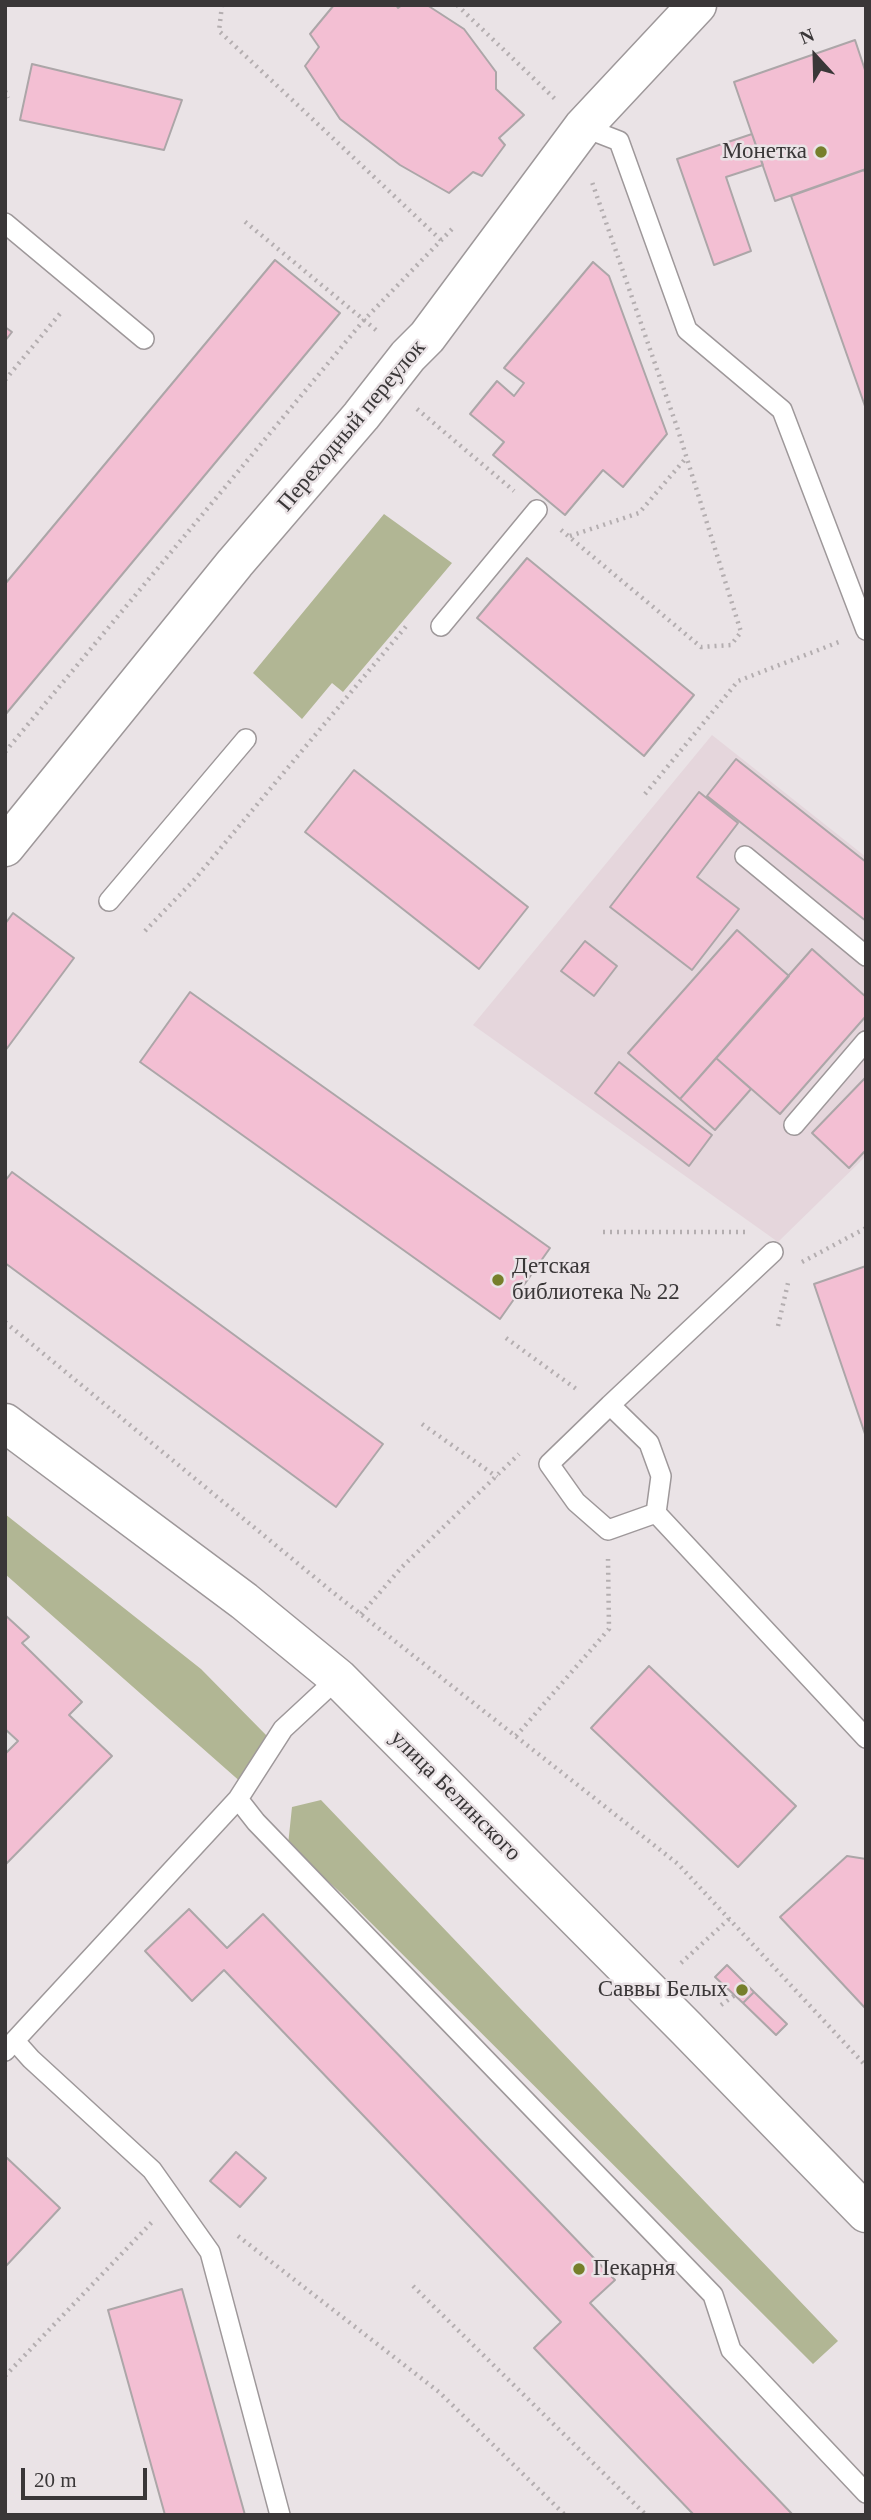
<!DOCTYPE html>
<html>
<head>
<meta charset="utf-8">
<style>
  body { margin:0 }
  #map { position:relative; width:871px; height:2520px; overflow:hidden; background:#eae3e6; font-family:"Times New Roman",serif }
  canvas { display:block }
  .frame { position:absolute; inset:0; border:7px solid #3a3738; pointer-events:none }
  .north { position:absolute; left:780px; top:21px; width:70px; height:70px; -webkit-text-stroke:5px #eae3e6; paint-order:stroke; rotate:338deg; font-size:19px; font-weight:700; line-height:28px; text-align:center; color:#3a3738 }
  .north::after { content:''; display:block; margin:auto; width:24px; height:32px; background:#3a3738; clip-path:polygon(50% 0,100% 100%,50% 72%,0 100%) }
  .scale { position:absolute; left:21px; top:2468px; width:126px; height:32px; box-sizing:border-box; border:4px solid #3a3738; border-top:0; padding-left:9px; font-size:21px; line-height:24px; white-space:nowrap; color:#3a3738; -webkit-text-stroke:5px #eae3e6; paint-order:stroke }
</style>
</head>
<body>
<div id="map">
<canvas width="871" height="2520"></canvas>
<div class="frame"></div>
<div class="north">N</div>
<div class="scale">20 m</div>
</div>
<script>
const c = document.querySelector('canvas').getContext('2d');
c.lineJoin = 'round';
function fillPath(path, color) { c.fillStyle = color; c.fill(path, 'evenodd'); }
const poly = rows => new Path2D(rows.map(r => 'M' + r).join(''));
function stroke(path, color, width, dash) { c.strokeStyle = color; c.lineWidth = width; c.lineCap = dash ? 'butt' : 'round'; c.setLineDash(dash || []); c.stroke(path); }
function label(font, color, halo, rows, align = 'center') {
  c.font = font + ' "Times New Roman",serif'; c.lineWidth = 5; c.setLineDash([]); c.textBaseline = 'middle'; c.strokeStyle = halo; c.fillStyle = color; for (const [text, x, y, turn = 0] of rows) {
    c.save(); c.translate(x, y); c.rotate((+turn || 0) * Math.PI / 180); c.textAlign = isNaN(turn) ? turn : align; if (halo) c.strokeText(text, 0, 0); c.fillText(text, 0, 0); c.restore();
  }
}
const built = poly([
  [712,735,866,857,866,1156,778,1242,473,1025]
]);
const green = poly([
  [384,514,452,563,343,692,332,683,302,719,253,673],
  [5,1514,201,1669,267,1736,243,1784,5,1574],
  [321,1800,838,2341,813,2364,340,1892,288,1845,292,1807]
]);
const building = poly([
  [334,5,396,5,398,8,402,5,427,5,464,29,496,72,496,89,524,115,499,138,505,145,482,176,473,172,449,193,400,165,340,119,305,66,319,47,310,34,334,5],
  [855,40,866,73,866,169,775,201,734,82,855,40],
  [32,64,182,100,164,150,20,120,32,64],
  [752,134,763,165,726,177,751,251,714,265,677,159,752,134],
  [864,170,866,175,866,409,791,196,864,170],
  [275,260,340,313,5,715,5,584,275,260],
  [593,262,609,276,667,434,623,487,603,470,565,515,493,455,504,442,470,414,497,381,514,396,524,383,504,368,593,262],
  [5,327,12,332,5,341,5,327],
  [527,558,694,695,644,756,477,618,527,558],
  [736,759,866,862,866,921,707,796,736,759],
  [354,770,528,907,479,969,305,832,354,770],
  [699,792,738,823,697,877,739,909,692,970,610,907,699,792],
  [13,913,74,958,5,1051,5,924,13,913],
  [737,930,789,976,680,1099,628,1053,737,930],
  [585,941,617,966,594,996,561,971,585,941],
  [812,949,866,997,866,1016,780,1114,716,1058,812,949],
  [190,992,550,1248,500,1319,140,1062,190,992],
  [716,1058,751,1089,715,1130,680,1099,716,1058],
  [619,1062,712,1135,689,1166,595,1093,619,1062],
  [866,1077,866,1150,849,1168,812,1133,866,1077],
  [12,1172,383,1444,336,1507,5,1263,5,1181,12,1172],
  [866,1266,866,1437,814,1284,866,1266],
  [5,1615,29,1637,22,1643,82,1702,69,1715,112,1756,5,1865,5,1754,18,1741,5,1729,5,1615],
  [649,1666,796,1806,738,1867,591,1728,649,1666],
  [847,1856,866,1859,866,2009,780,1917,847,1856],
  [189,1909,227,1948,263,1914,615,2280,590,2303,793,2515,694,2515,534,2348,561,2322,224,1970,192,2001,145,1951,189,1909],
  [727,1965,754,1992,743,2003,715,1977,727,1965],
  [754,1992,787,2024,776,2035,743,2003,754,1992],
  [236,2152,266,2178,240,2207,210,2181,236,2152],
  [7,2158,60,2208,5,2267,5,2160,7,2158],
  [182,2289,245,2515,165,2515,108,2310,182,2289]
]);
const path = poly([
  [222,5,219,31,442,241],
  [457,5,555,99],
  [5,91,8,98],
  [376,330,364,320,452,229],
  [5,380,63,310],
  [417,409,514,491],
  [561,530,701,647,731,645,741,632,678,430,592,182],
  [570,536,639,513,686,458],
  [5,752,364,320,243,220],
  [645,794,738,681,839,642],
  [145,931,194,880,408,624],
  [603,1232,748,1232],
  [802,1262,866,1228],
  [5,1322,330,1590,678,1864,866,2066],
  [778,1326,788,1283],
  [506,1338,579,1391],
  [422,1424,497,1477],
  [361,1614,402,1567,519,1454],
  [516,1736,609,1629,608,1559],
  [681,1963,729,1919],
  [721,2005,742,1990],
  [238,2236,439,2392,565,2515],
  [413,2286,646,2515],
  [5,2376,152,2222]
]);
const service = poly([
  [583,127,619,141,687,330,782,410,866,630],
  [5,223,144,339],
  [441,626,537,510],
  [745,856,866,956],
  [109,901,246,739],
  [794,1125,866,1041],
  [610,1405,649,1443,661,1476,656,1513,608,1530,576,1502,549,1464,610,1405],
  [610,1405,773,1252],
  [656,1513,866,1738],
  [238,1799,256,1822,713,2295,731,2350,866,2493],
  [15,2041,31,2059,152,2170,210,2252,280,2515],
  [5,2051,238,1799,283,1729,338,1678]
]);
const minor = poly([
  [5,847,235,563,361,416,408,356,427,337,583,127,697,5]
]);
const secondary = poly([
  [5,1423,244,1601,338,1678,687,2029,866,2213]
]);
const markers = [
  [821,152,7,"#767f2b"],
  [498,1280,7,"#767f2b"],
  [742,1990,7,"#767f2b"],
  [579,2269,7,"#767f2b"]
];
const poiNames = [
  ["Монетка",807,152],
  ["Детская",512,1267,"left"],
  ["библиотека № 22",512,1293,"left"],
  ["Саввы Белых",728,1990],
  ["Пекарня",593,2269,"left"]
];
const streetNames = [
  ["Переходный переулок",352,426,-50],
  ["улица Белинского",455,1796,45]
];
fillPath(built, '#e5d6dc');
fillPath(green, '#b1b694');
fillPath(building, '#f3bfd3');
stroke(building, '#aca6a8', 2);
stroke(service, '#9e989a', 22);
stroke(minor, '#9e989a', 41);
stroke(secondary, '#9e989a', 41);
stroke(path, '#b4aeb0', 4.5, [2, 5]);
stroke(service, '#fff', 19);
stroke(minor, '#fff', 38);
stroke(secondary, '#fff', 38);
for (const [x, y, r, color] of markers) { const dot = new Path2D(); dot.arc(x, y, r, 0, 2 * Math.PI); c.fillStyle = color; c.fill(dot); stroke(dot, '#eae3e6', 2.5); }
label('23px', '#3a3738', '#eae3e6', poiNames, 'right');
label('23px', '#3a3738', '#eae3e6', streetNames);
</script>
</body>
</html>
